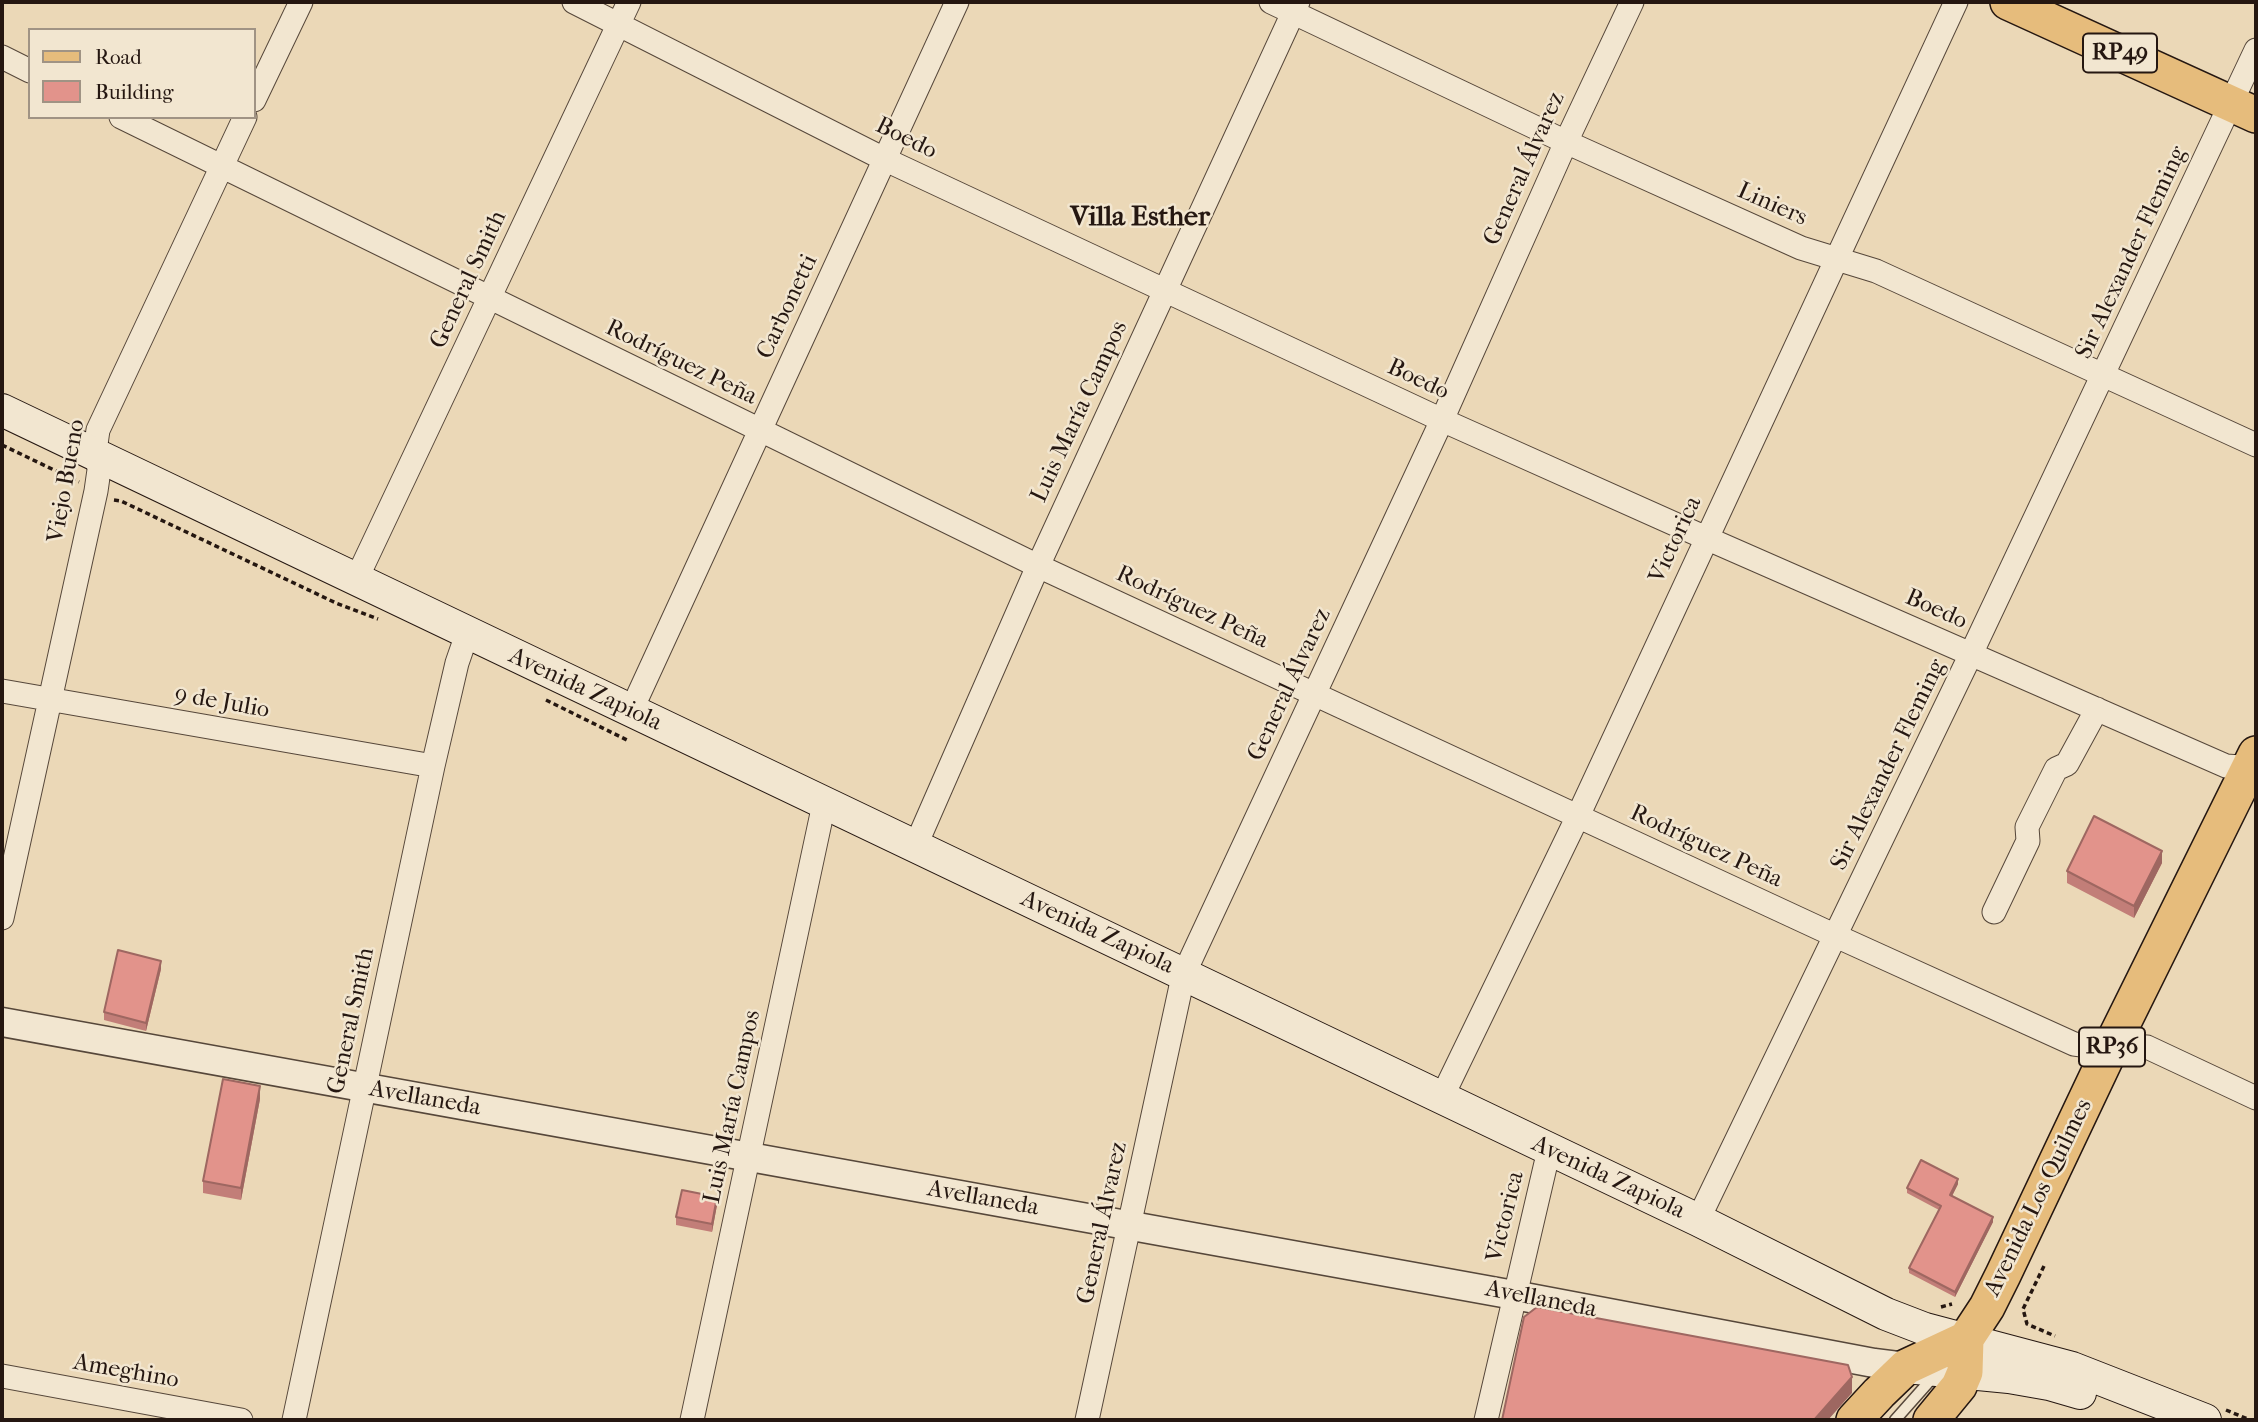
<!DOCTYPE html>
<html>
<head>
<meta charset="utf-8">
<style>
  body { margin:0 }
  #map { position:relative; width:2258px; height:1422px; overflow:hidden; background:#ebd8b7; font-family:"IM FELL French Canon",serif }
  canvas { display:block }
  .frame { position:absolute; inset:0; border:4px solid #251711; pointer-events:none }
  .legend { position:absolute; left:28px; top:28px; width:228px; height:91px; box-sizing:border-box; background:#f2e6d0; border:2px solid #a09384; margin:0; padding:9px 12px; list-style:none; font-size:21px; color:#251711 }
  .legend li { display:flex; align-items:center; gap:14px; height:35px }
  .legend b { width:35px; border:2px solid #a09384 }
</style>
</head>
<body>
<div id="map">
<canvas width="2258" height="1422"></canvas>
<div class="frame"></div>
<ul class="legend">
<li><b style="height:9px;background:#e6bc7c"></b>Road</li>
<li><b style="height:19px;background:#e2938b"></b>Building</li>
</ul>
</div>
<script>
const c = document.querySelector('canvas').getContext('2d');
c.lineJoin = 'round';
const poly = rows => new Path2D(rows.map(r => 'M' + r).join(''));
function stroke(path, color, width, dash) { c.strokeStyle = color; c.lineWidth = width; c.lineCap = dash ? 'butt' : 'round'; c.setLineDash(dash || []); c.stroke(path); }
function fillPath(path, color) { c.fillStyle = color; c.fill(path, 'evenodd'); }
function label(font, color, halo, rows, align = 'center') {
  c.font = font + ' "IM FELL French Canon",serif'; c.lineWidth = 5; c.setLineDash([]); c.textBaseline = 'middle'; c.strokeStyle = halo; c.fillStyle = color; for (const [text, x, y, turn = 0] of rows) {
    c.save(); c.translate(x, y); c.rotate((+turn || 0) * Math.PI / 180); c.textAlign = isNaN(turn) ? turn : align; if (halo) c.strokeText(text, 0, 0); c.fillText(text, 0, 0); c.restore();
  }
}
const path = poly([
  [2,445,79,482],
  [114,500,121,501,336,603,378,619],
  [546,700,629,741],
  [2044,1266,2023,1309,2027,1324,2055,1336],
  [1941,1307,1952,1304],
  [2226,1410,2250,1420]
]);
const service = poly([
  [1895,1420,1935,1375]
]);
const minor = poly([
  [574,2,886,160,1442,420,1706,538,2226,766,2256,768],
  [1271,2,1566,142,1801,248,1876,271,2256,445],
  [2,57,30,71],
  [254,100,301,2],
  [121,117,1038,566,1836,936,2074,1044,2089,1046,2112,1045,2147,1047,2256,1098],
  [356,580,629,2],
  [2,691,433,766],
  [631,711,957,2],
  [915,847,1038,566,1298,2],
  [1994,912,2028,841,2027,827,2056,769,2067,764,2097,709],
  [2,918,96,491,99,470,96,444,98,430,245,117],
  [1441,1099,1578,816,1956,2],
  [1698,1220,1971,654,2256,50],
  [2,1376,241,1420],
  [294,1420,433,766,457,663,467,634],
  [692,1420,824,804],
  [1087,1420,1181,986,1189,963,1442,420,1566,142,1632,2],
  [1486,1420,1549,1150]
]);
const tertiary = poly([
  [2,1022,1514,1295,1874,1363,1906,1367]
]);
const secondary = poly([
  [2,410,1698,1220,1886,1314,1925,1329,2072,1368,2205,1420],
  [1906,1367,2009,1377,2049,1384,2080,1393]
]);
const primary = poly([
  [2008,2,2256,115],
  [1854,1420,1879,1393,1906,1367,1966,1339],
  [1931,1420,1959,1386,1965,1372,1966,1339,1987,1307,2003,1275,2112,1045,2256,754]
]);
const wall = poly([
  [2162,863,2134,918,2067,883,2067,871],
  [161,969,146,1031,104,1020,104,1012],
  [260,1099,241,1200,203,1193,203,1181],
  [1958,1184,1952,1196,1993,1222,1955,1297,1909,1273,1909,1268,1939,1210,1907,1193,1907,1188],
  [717,1205,712,1232,676,1225,676,1217]
]);
const shadedWall = poly([
  [2162,851,2162,863,2134,918,2134,906],
  [161,961,161,969,146,1031,146,1023],
  [260,1086,260,1099,241,1200,241,1188],
  [1958,1179,1958,1184,1950,1200,1950,1195],
  [717,1197,717,1205,712,1232,712,1224],
  [1993,1217,1993,1222,1955,1297,1955,1292],
  [1852,1377,1852,1393,1828,1420,1814,1420]
]);
const building = poly([
  [2094,816,2162,851,2134,906,2067,871,2094,816],
  [118,950,161,961,146,1023,104,1012,118,950],
  [223,1079,260,1086,241,1188,203,1181,223,1079],
  [1921,1160,1958,1179,1950,1195,1993,1217,1955,1292,1909,1268,1941,1206,1907,1188,1921,1160],
  [682,1190,717,1197,712,1224,676,1217,682,1190],
  [1537,1307,1848,1365,1852,1377,1814,1420,1502,1420,1524,1317,1537,1307]
]);
const shields = [
  [2120,53,74],
  [2112,1047,66]
];
const shieldNames = [
  ["RP49",2120,53],
  ["RP36",2112,1047]
];
const streetNames = [
  ["Boedo",906,139,26],
  ["General Álvarez",1525,169,-66],
  ["Liniers",1772,205,24],
  ["Sir Alexander Fleming",2132,253,-65],
  ["General Smith",469,280,-65],
  ["Carbonetti",788,307,-65],
  ["Rodríguez Peña",681,363,26],
  ["Boedo",1418,380,25],
  ["Luis María Campos",1080,412,-65],
  ["Viejo Bueno",67,481,-80],
  ["Victorica",1676,540,-65],
  ["Rodríguez Peña",1192,608,25],
  ["Boedo",1936,610,24],
  ["General Álvarez",1290,685,-65],
  ["Avenida Zapiola",585,690,25],
  ["9 de Julio",222,703,10],
  ["Sir Alexander Fleming",1889,765,-64],
  ["Rodríguez Peña",1706,847,25],
  ["Avenida Zapiola",1097,933,25],
  ["General Smith",352,1021,-78],
  ["Avellaneda",425,1099,10],
  ["Luis María Campos",733,1107,-78],
  ["Avenida Zapiola",1608,1178,25],
  ["Avenida Los Quilmes",2039,1198,-64],
  ["Avellaneda",983,1199,10],
  ["Victorica",1506,1217,-76],
  ["General Álvarez",1103,1223,-78],
  ["Avellaneda",1541,1300,11],
  ["Ameghino",126,1372,10]
];
const quarterNames = [
  ["Villa Esther",1140,218]
];
stroke(service, '#56473a', 13);
stroke(minor, '#56473a', 25);
stroke(tertiary, '#56473a', 31);
stroke(secondary, '#251711', 34);
stroke(primary, '#251711', 38);
stroke(path, '#251711', 3.5, [5, 3.5]);
stroke(service, '#f2e6d0', 10);
stroke(minor, '#f2e6d0', 23);
stroke(tertiary, '#f2e6d0', 28);
stroke(secondary, '#f2e6d0', 32);
stroke(primary, '#e6bc7c', 35);
fillPath(wall, '#c27e78');
fillPath(shadedWall, '#9e6761');
fillPath(building, '#e2938b');
stroke(building, '#9e6761', 2);
for (const [x, y, w] of shields) { const box = new Path2D(); box.roundRect(x - w / 2, y - 19.5, w, 39, 5); c.fillStyle = '#f2e6d0'; c.fill(box); stroke(box, '#251711', 2); }
label('bold 23px', '#251711', null, shieldNames);
label('24px', '#251711', '#f2e6d0', streetNames);
label('bold 28px', '#251711', '#f2e6d0', quarterNames);
</script>
</body>
</html>
